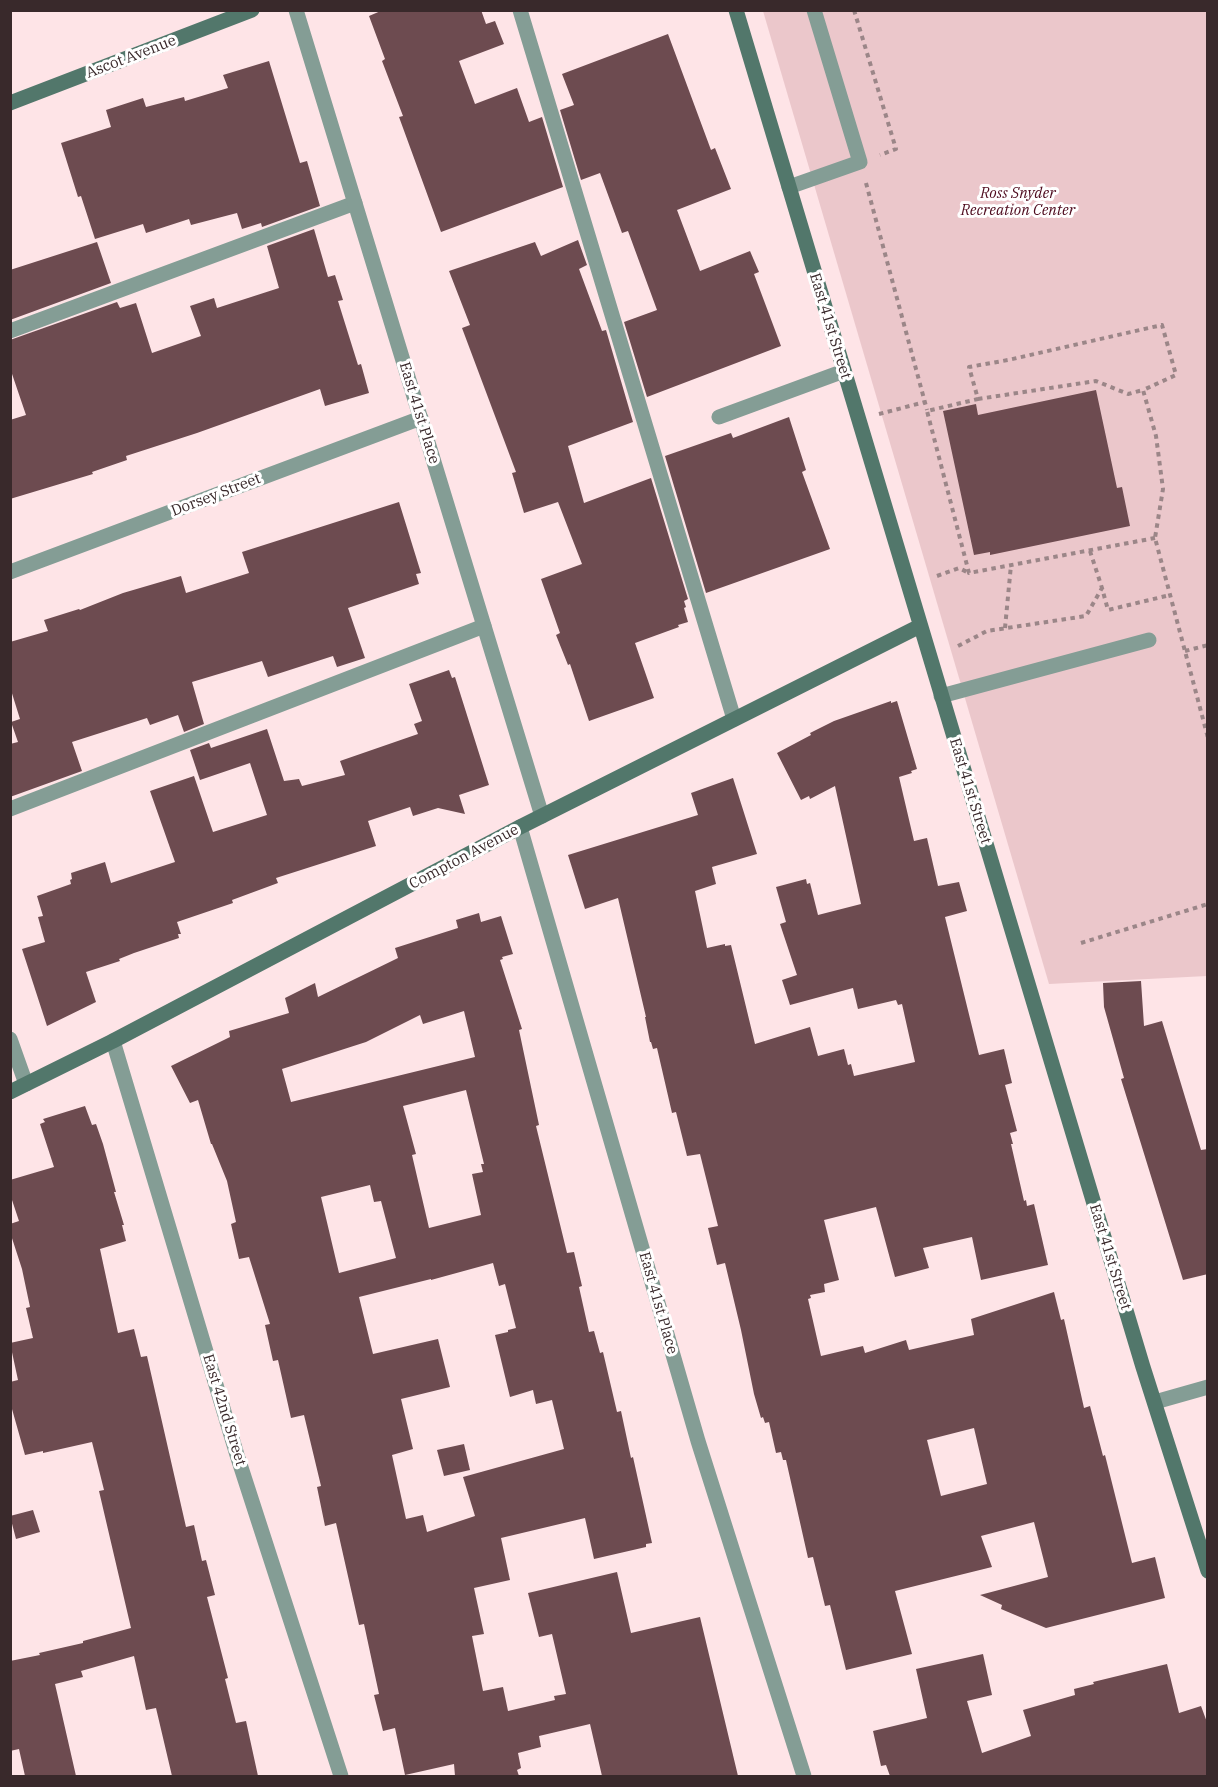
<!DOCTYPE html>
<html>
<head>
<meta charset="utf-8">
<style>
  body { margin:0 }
  #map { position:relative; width:1218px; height:1787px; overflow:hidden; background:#fee4e7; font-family:"IBM Plex Serif",serif }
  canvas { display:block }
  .frame { position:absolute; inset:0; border:12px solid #39292b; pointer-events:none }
</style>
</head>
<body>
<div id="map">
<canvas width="1218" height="1787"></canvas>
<div class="frame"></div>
</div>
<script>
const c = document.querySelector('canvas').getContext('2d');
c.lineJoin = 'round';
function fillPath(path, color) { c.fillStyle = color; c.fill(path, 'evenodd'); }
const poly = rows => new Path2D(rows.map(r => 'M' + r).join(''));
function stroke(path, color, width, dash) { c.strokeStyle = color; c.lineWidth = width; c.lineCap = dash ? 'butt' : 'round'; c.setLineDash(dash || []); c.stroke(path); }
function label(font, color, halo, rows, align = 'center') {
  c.font = font + ' "IBM Plex Serif",serif'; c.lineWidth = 6; c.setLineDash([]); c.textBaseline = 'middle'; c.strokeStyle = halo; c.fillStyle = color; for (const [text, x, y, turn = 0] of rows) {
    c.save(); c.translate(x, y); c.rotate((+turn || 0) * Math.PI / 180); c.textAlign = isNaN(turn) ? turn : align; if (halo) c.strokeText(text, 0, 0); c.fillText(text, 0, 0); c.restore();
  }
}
const green = poly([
  [763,11,1207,11,1207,976,1049,984]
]);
const building = poly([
  [383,10,481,10,486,24,495,21,504,44,459,61,475,104,517,88,529,122,542,117,563,187,441,232,399,117,403,116,382,61,385,59,369,16],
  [668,34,711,150,715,148,731,189,677,210,700,271,750,251,759,272,754,274,781,346,647,397,624,322,657,310,628,231,622,233,600,173,581,180,560,110,574,105,562,74],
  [269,61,300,163,307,161,320,206,262,227,261,223,242,229,237,213,191,225,189,219,146,233,143,224,95,239,81,196,78,197,61,143,111,127,106,110,143,98,146,107,184,97,185,101,228,88,223,75],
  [314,229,328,277,335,275,343,300,338,301,358,365,361,364,369,393,325,406,320,389,197,433,126,456,127,460,92,472,93,474,10,499,10,420,26,415,10,368,10,340,117,302,120,308,136,303,152,353,201,336,190,306,214,298,217,308,279,288,267,246],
  [578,240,587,265,579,269,602,331,606,330,633,422,568,446,584,503,651,478,688,599,684,601,686,607,684,608,688,622,678,625,679,627,635,643,654,698,589,721,570,664,568,665,556,635,560,633,541,579,582,564,558,502,524,513,512,473,516,472,462,328,470,325,449,271,535,242,541,256],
  [97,242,111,283,10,320,10,270],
  [1096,390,1117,488,1122,487,1130,526,990,555,990,552,974,555,943,411,976,404,978,415],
  [789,417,806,470,802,472,830,549,706,593,665,456,731,433,733,438],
  [399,502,421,573,416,574,419,584,348,608,365,658,337,667,333,656,268,677,262,661,192,682,204,724,184,732,178,715,150,725,147,718,72,742,82,771,10,797,10,744,18,742,11,722,20,719,10,687,10,642,48,631,44,620,79,609,80,610,123,593,181,576,186,593,249,573,242,552],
  [449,670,452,678,455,677,489,785,459,795,465,814,438,808,413,816,410,807,368,821,376,846,276,878,278,883,232,900,233,903,177,922,181,934,178,934,179,938,134,953,119,959,120,961,86,972,96,1002,47,1026,22,949,45,942,38,917,43,916,37,896,71,884,70,880,72,879,71,873,105,862,111,883,175,862,150,791,194,776,213,832,267,815,250,763,200,780,190,750,209,743,211,748,267,729,284,781,299,779,302,786,345,775,340,761,418,734,414,724,422,721,409,684],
  [891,701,891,703,897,701,917,769,911,771,912,773,899,777,914,841,927,838,938,886,959,882,967,911,945,917,979,1055,1004,1049,1012,1083,1005,1085,1017,1131,1010,1133,1013,1144,1011,1144,1024,1201,1026,1200,1027,1206,1034,1204,1048,1265,981,1280,972,1237,923,1248,929,1268,895,1277,876,1207,824,1220,839,1280,824,1284,825,1292,810,1295,811,1298,808,1299,821,1356,863,1346,865,1353,906,1340,909,1350,974,1335,971,1319,1054,1292,1061,1320,1064,1319,1084,1408,1090,1406,1103,1456,1105,1455,1132,1563,1155,1557,1165,1598,1046,1628,1001,1609,1002,1605,980,1595,1048,1577,1034,1522,981,1536,992,1567,895,1591,912,1654,846,1670,830,1605,825,1606,813,1557,808,1558,786,1460,783,1460,781,1452,776,1453,769,1422,765,1423,763,1417,761,1418,754,1394,741,1330,725,1263,717,1265,708,1228,718,1226,700,1154,687,1156,676,1112,672,1113,657,1048,653,1049,651,1042,650,1042,645,1017,646,1017,618,898,585,909,568,855,698,815,691,793,733,778,757,854,712,867,716,884,695,891,707,948,725,944,725,946,731,945,755,1044,810,1027,818,1056,844,1049,848,1065,851,1064,854,1076,915,1062,902,1004,898,1005,896,1000,858,1009,853,988,790,1005,782,980,797,975,780,924,786,922,776,887,806,879,807,884,810,883,818,915,861,904,835,786,810,799,809,796,801,800,777,753,811,735,810,733,834,721],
  [974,1428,987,1484,941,1496,927,1440],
  [479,913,481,922,501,916,513,954,502,957,503,959,500,960,522,1029,519,1030,539,1125,536,1126,567,1253,574,1252,582,1286,579,1287,589,1332,594,1331,600,1353,603,1352,617,1412,621,1411,631,1458,633,1457,652,1543,646,1544,646,1547,594,1559,585,1518,501,1538,510,1580,474,1588,484,1634,472,1636,483,1691,503,1687,508,1711,555,1700,554,1696,566,1694,552,1634,539,1637,528,1593,617,1572,631,1633,700,1617,738,1776,602,1776,590,1724,539,1736,541,1747,518,1753,521,1768,517,1770,519,1776,455,1776,454,1764,405,1775,395,1728,383,1731,374,1695,379,1694,364,1624,359,1625,336,1523,325,1526,317,1487,321,1486,304,1415,291,1418,278,1360,273,1361,265,1325,270,1324,249,1257,239,1259,231,1224,236,1222,227,1181,212,1144,211,1144,198,1100,190,1103,171,1066,230,1037,229,1031,289,1013,285,998,315,983,318,997,398,958,395,948,458,928,456,920],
  [464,1011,475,1057,291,1102,282,1069,366,1042,420,1015,423,1024],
  [466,1090,484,1164,481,1164,483,1172,472,1174,481,1215,429,1228,412,1155,416,1154,403,1106],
  [370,1185,374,1202,381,1201,396,1258,339,1273,321,1197],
  [493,1263,499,1286,505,1284,516,1328,508,1330,508,1332,495,1335,510,1397,533,1390,536,1404,552,1400,564,1449,463,1477,475,1516,427,1532,423,1515,406,1519,392,1455,413,1449,401,1399,450,1387,438,1339,373,1354,359,1297,431,1279,431,1280],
  [1141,981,1144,1026,1162,1021,1201,1150,1208,1149,1208,1274,1183,1280,1121,1079,1124,1078,1104,1007,1103,983],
  [85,1106,92,1125,96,1124,103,1144,116,1192,114,1192,124,1225,122,1225,126,1241,100,1249,118,1333,134,1329,141,1357,147,1356,186,1527,194,1525,202,1561,206,1560,215,1595,207,1597,228,1678,225,1679,236,1723,246,1721,258,1776,172,1776,156,1708,146,1710,134,1656,81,1671,83,1677,55,1684,76,1776,25,1776,19,1749,10,1751,10,1661,40,1655,39,1653,83,1643,83,1641,131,1628,99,1491,104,1490,92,1442,43,1453,43,1451,25,1455,10,1402,10,1382,18,1380,10,1343,33,1338,26,1308,30,1307,22,1269,10,1232,10,1224,19,1221,10,1194,10,1180,54,1167,40,1124,45,1122,43,1119],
  [464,1444,470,1470,444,1476,437,1450],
  [33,1510,40,1532,16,1539,10,1516],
  [983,1654,992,1695,967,1701,982,1753,1031,1736,1023,1710,1075,1695,1074,1689,1094,1684,1093,1682,1167,1664,1179,1713,1201,1706,1208,1725,1208,1776,890,1776,886,1765,881,1766,873,1731,927,1718,916,1669]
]);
const path = poly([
  [854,10,896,149,880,155],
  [866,183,927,410],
  [978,399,1096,381,1128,394,1143,390],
  [879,414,925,402],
  [1155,538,969,573,927,411,978,399,969,367,1008,360,1162,325,1176,375,1143,390,1156,436,1163,489,1155,538,1208,738],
  [1090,551,1102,588],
  [937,576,959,568,969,573],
  [1005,628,1011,565],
  [958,646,987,631,1086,616,1102,588,1108,610,1170,595],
  [1185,651,1208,645],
  [1081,943,1208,904]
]);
const lane = poly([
  [520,10,734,719],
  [789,187,860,162,814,10],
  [10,331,355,203],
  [719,417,844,371],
  [941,696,1149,640],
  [10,809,484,626]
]);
const street = poly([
  [296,10,542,816],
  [10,572,421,418],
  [520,827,698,1441,804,1776],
  [10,1039,26,1084],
  [113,1041,237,1455,341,1776],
  [1155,1402,1208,1387]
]);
const secondary = poly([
  [736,10,1143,1367,1208,1571],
  [10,103,252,10],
  [10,1092,113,1041,520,827,920,626]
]);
const streetNames = [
  ["Ascot Avenue",131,57,-21],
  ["East 41st Street",830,326,73],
  ["East 41st Place",419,413,73],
  ["Dorsey Street",216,495,-21],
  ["East 41st Street",970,791,73],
  ["Compton Avenue",464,857,-28],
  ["East 41st Street",1110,1257,73],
  ["East 41st Place",658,1303,74],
  ["East 42nd Street",224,1410,73]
];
const parkNames = [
  ["Ross Snyder",1018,194],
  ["Recreation Center",1018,211]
];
fillPath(green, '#ebc7cb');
fillPath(building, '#6d4b50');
stroke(path, '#9b8688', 4, [4.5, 4.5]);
stroke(lane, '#849d95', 15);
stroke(street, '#849d95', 15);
stroke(secondary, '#52776b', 15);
label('15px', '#39292b', '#fff', streetNames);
label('italic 15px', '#4e0b1e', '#fff', parkNames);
</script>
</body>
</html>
